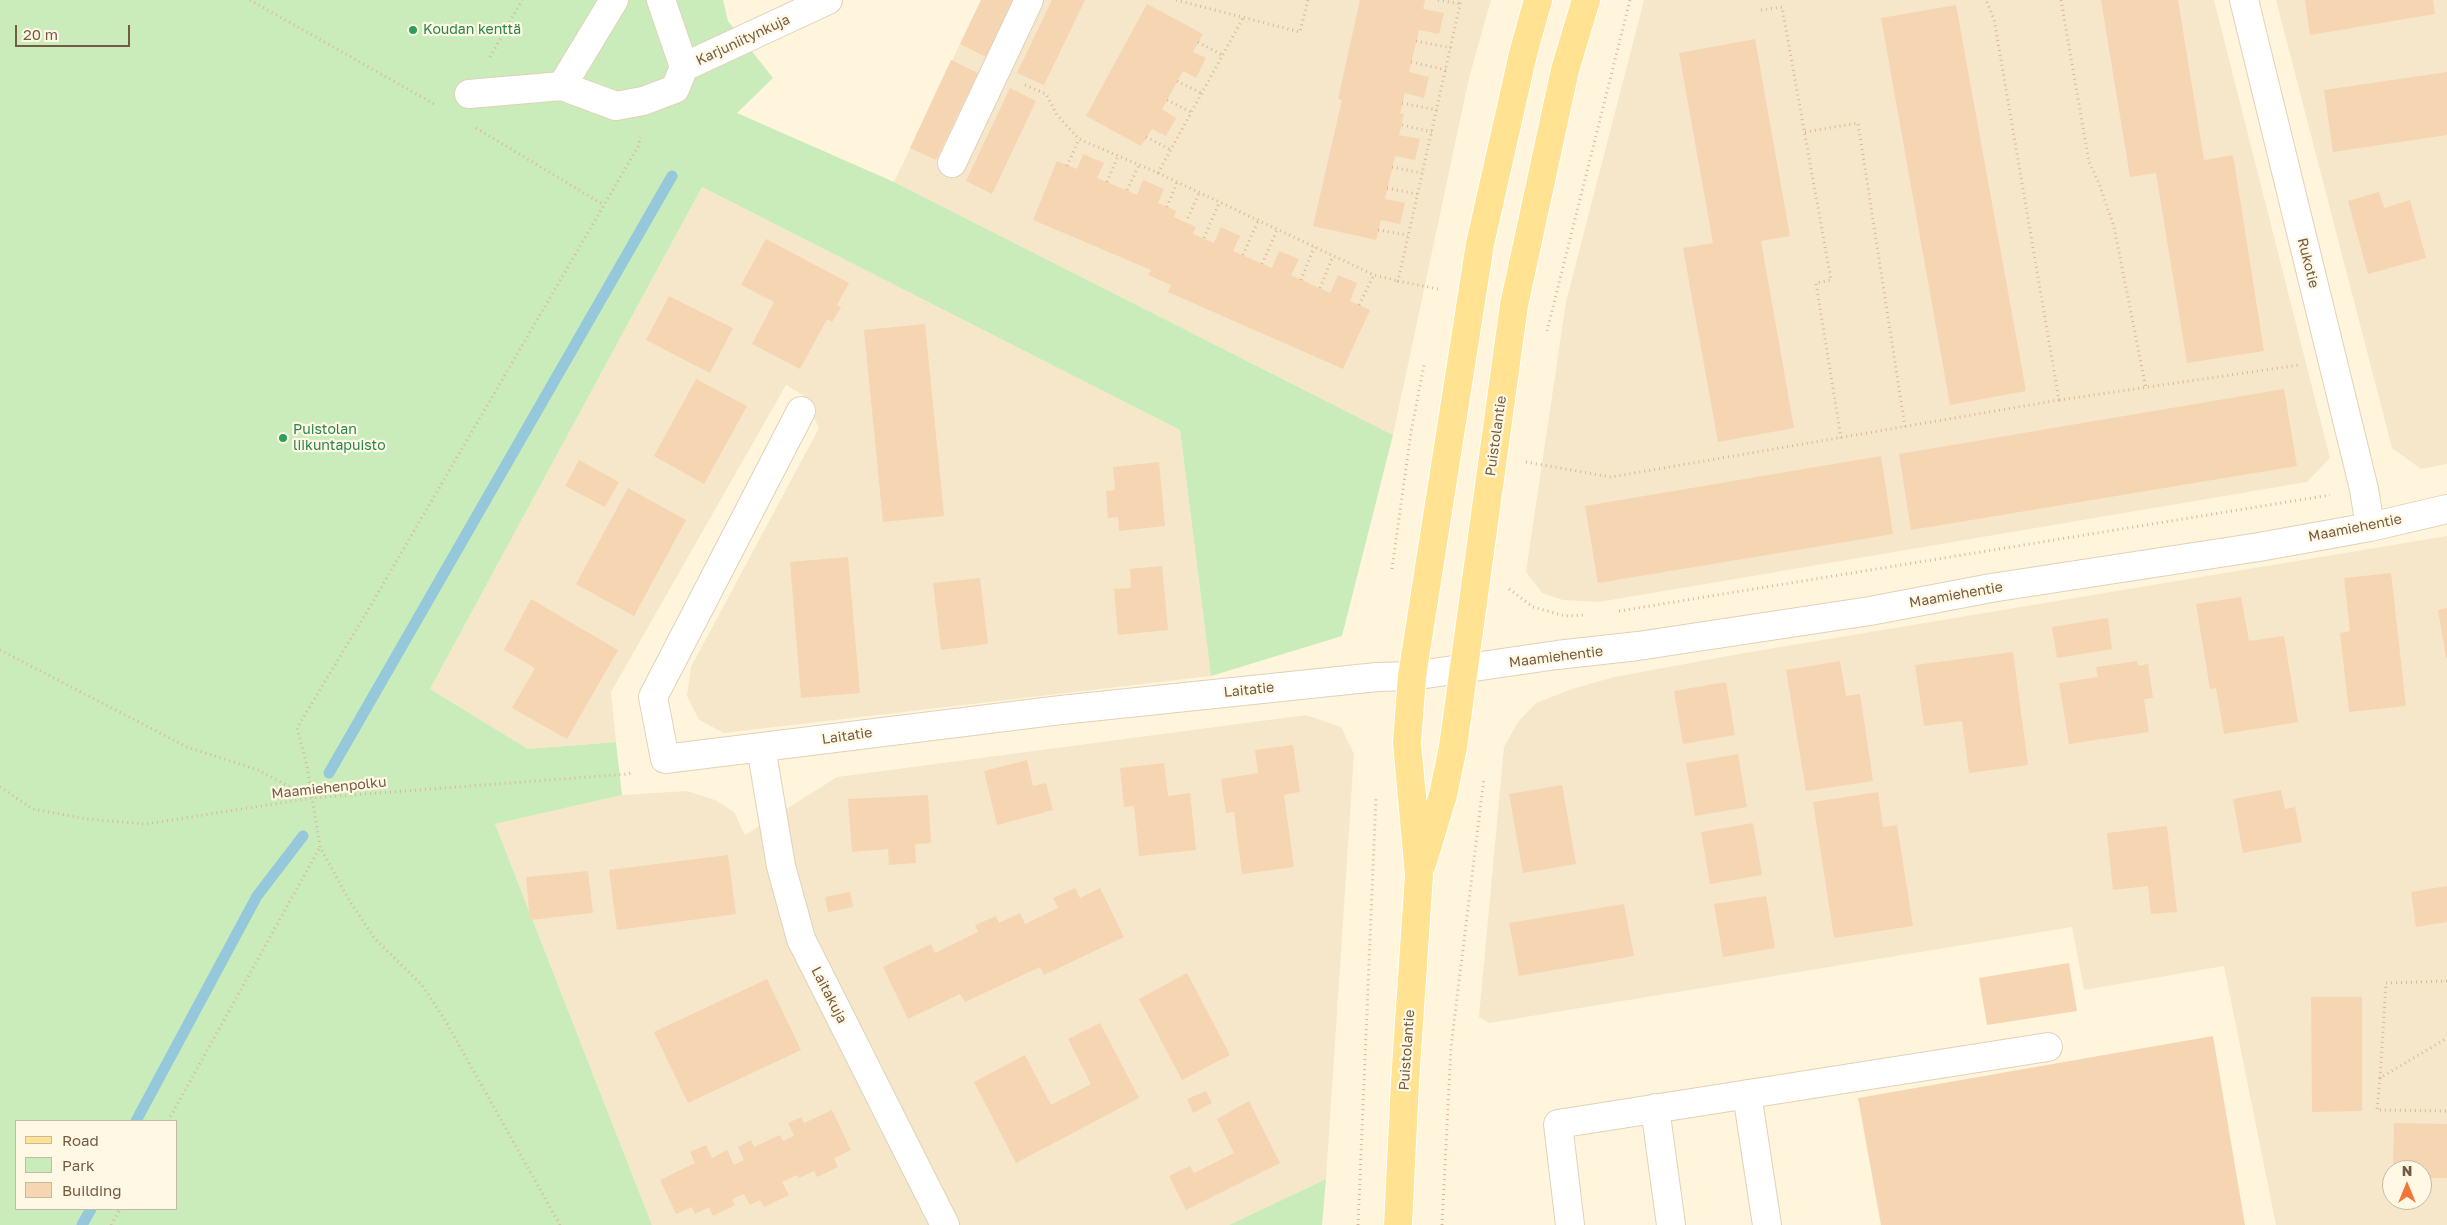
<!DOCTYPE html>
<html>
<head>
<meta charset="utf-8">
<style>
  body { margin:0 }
  #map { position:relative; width:2447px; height:1225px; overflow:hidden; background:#fef5dc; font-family:"Golos Text",sans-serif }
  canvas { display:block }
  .legend { position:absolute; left:15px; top:1120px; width:162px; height:90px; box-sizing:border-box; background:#fff8e4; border:1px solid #c8b9a4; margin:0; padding:6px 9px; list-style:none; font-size:15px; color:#755b44 }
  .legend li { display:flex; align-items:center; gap:10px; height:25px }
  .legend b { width:25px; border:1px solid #c8b9a4 }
  .north { position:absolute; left:2382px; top:1160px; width:50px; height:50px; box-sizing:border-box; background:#fff8e4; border:1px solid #c8b9a4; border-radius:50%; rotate:0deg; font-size:14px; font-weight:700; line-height:20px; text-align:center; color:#755b44 }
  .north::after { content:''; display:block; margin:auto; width:18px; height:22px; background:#f47636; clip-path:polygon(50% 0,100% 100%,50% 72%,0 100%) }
  .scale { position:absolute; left:15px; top:25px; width:115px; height:22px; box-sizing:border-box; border:2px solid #755b44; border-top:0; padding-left:6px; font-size:15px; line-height:18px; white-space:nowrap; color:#755b44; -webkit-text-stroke:4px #fff8e4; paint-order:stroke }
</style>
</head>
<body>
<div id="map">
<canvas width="2447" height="1225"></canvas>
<ul class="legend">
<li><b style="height:6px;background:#ffe392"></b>Road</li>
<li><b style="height:14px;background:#c9ecba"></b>Park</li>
<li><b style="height:14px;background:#f6d5b2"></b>Building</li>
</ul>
<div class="north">N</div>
<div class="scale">20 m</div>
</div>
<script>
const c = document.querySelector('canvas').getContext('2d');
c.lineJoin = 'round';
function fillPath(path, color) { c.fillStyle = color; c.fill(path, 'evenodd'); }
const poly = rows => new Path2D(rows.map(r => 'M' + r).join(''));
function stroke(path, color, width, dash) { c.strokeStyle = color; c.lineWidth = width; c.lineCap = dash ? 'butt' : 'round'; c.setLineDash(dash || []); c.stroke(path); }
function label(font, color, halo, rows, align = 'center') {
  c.font = font + ' "Golos Text",sans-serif'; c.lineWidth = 4.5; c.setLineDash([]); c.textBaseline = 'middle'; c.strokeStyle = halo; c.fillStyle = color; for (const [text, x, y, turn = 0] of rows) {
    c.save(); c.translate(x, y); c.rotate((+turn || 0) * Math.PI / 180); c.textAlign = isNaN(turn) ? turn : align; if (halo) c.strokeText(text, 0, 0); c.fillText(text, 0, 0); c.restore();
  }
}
const residential = poly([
  [981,0,1491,0,1469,78,1393,435,894,182],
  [1644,0,2214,0,2330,458,2307,482,1599,602,1563,600,1542,593,1526,572,1566,302],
  [2276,0,2447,0,2447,464,2421,469,2392,448],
  [702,187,1180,430,1211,676,724,733,699,720,687,696,691,667,819,428,803,395,786,385,611,692,616,742,528,749,430,689],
  [2447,536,2447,1225,2276,1225,2224,966,2084,990,2072,927,1489,1023,1479,1017,1504,747,1518,722,1536,703,1572,689,1614,677,1750,652],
  [2392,1170,2422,1170,2422,1200,2392,1200],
  [1306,715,1341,727,1354,754,1326,1179,1229,1225,652,1225,495,824,622,795,687,791,715,800,734,812,745,835,837,777]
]);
const green = poly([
  [0,0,723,0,728,21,773,78,737,113,894,182,1393,435,1342,636,1211,676,1180,430,702,187,430,689,528,749,616,742,622,795,495,824,652,1225,0,1225],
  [16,1121,176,1121,176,1209,16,1209],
  [1326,1179,1322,1225,1229,1225]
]);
const stream = poly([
  [329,773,672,176],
  [136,1121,257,896,303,836],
  [82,1225,91,1209]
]);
const building = poly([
  [981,0,1013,0,986,57,960,44],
  [1052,0,1085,0,1044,85,1017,73],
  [1360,0,1425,0,1423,9,1444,13,1439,34,1419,30,1409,72,1429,77,1424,98,1405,93,1400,113,1404,114,1399,135,1420,139,1415,160,1395,156,1385,199,1405,203,1400,224,1381,220,1376,240,1313,226,1342,100,1338,99],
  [2101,0,2178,0,2204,160,2233,155,2264,351,2187,363,2156,173,2130,177],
  [2305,0,2433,0,2435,14,2310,35],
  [1147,4,1203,34,1193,52,1206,58,1196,78,1183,71,1162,109,1176,118,1166,136,1152,129,1141,146,1086,116],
  [1956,5,2026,391,1950,405,1881,18],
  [1755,39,1790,236,1761,241,1794,428,1718,442,1683,248,1713,243,1679,53],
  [951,60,978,73,936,160,910,148],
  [2447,72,2447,135,2333,152,2324,90],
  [1010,88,1036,101,992,194,966,181],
  [1083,154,1104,163,1097,178,1107,182,1137,195,1143,180,1164,189,1158,203,1176,211,1174,217,1196,227,1193,234,1214,243,1221,227,1240,236,1233,251,1272,268,1279,251,1299,259,1291,275,1330,293,1338,275,1357,283,1350,301,1370,310,1343,369,1168,292,1171,285,1148,275,1151,270,1033,220,1057,161,1077,169],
  [2379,192,2384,208,2410,200,2426,258,2368,274,2348,201],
  [766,239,849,283,837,305,841,307,832,322,827,319,800,369,752,344,774,302,741,285],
  [669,296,733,328,710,373,646,340],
  [925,324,944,516,883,522,864,330],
  [696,379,747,406,704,484,654,456],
  [2284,389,2297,466,1911,530,1899,454],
  [1881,456,1893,534,1598,583,1585,506],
  [579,460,619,482,605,507,565,486],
  [1159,462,1165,526,1119,531,1118,517,1108,518,1106,491,1115,490,1113,467],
  [628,488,686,520,634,616,576,584],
  [848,557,860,693,801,698,790,562],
  [1162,566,1168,630,1118,635,1114,589,1131,588,1130,569],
  [2391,573,2406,706,2349,712,2340,633,2350,631,2344,578],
  [980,578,988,644,941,650,933,583],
  [2241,597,2249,641,2284,636,2298,722,2224,734,2216,688,2210,689,2196,604],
  [531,599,618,650,567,739,512,708,535,668,504,650],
  [2447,608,2447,658,2446,658,2438,610],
  [2108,618,2112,649,2057,658,2052,627],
  [2013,652,2028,765,1969,773,1962,721,1924,726,1915,665],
  [1840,661,1846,696,1860,694,1873,781,1806,791,1786,670],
  [2137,661,2138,666,2148,664,2153,698,2144,699,2149,732,2069,744,2059,683,2098,677,2096,667],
  [1726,682,1735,735,1683,744,1674,691],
  [1293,745,1300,792,1284,795,1294,867,1242,874,1234,812,1226,813,1221,779,1258,773,1255,750],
  [1738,754,1747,807,1695,816,1686,763],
  [1027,760,1033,786,1046,783,1053,810,997,825,984,771],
  [1164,763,1168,796,1190,793,1196,850,1139,856,1134,806,1124,807,1120,768],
  [1562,785,1576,864,1523,873,1509,794],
  [2281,790,2285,809,2295,807,2302,842,2243,853,2233,799],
  [1878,792,1883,827,1897,825,1913,926,1834,938,1813,802],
  [928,795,931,843,915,844,916,863,889,865,888,849,852,852,848,799],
  [1753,823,1762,875,1710,884,1701,832],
  [2167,826,2177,912,2151,914,2148,886,2113,890,2107,833],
  [728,855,736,914,617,930,609,870],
  [588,871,593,913,530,920,526,877],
  [2447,886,2447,922,2416,927,2411,892],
  [1075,888,1080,898,1100,888,1124,937,1044,975,1040,967,965,1002,960,994,908,1019,883,967,931,944,935,953,978,932,975,925,996,916,999,923,1020,913,1025,924,1058,908,1053,898],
  [850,892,853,907,828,912,825,897],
  [1766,896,1775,948,1723,957,1714,904],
  [1624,904,1634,956,1519,976,1509,923],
  [2069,963,2077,1011,1987,1025,1979,978],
  [1187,973,1230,1055,1182,1080,1139,999],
  [767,979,801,1050,688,1103,654,1032],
  [2311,997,2362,997,2362,1111,2312,1112],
  [1100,1023,1139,1098,1016,1163,974,1082,1025,1055,1051,1105,1091,1084,1068,1039],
  [2213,1036,2245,1225,1881,1225,1858,1098],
  [1206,1091,1212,1103,1193,1113,1187,1099],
  [1249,1101,1280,1163,1186,1210,1169,1176,1190,1166,1194,1173,1234,1153,1217,1119],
  [832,1110,851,1150,834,1158,838,1167,817,1177,814,1171,799,1178,797,1175,782,1182,789,1195,764,1207,760,1200,750,1205,744,1194,732,1199,735,1205,713,1216,709,1207,695,1214,692,1207,676,1214,660,1180,695,1163,690,1152,706,1145,712,1158,727,1150,734,1165,744,1160,738,1147,751,1140,754,1147,780,1135,783,1141,794,1136,788,1123,801,1117,804,1123],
  [2394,1123,2447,1124,2447,1178,2422,1178,2422,1170,2393,1170]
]);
const path = poly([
  [250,0,436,105],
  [1176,0,1300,32,1308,0],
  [1438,0,1461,4],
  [2061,0,2089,162,2099,183,2114,227,2146,388],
  [1761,10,1782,7,1831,280,1816,283,1841,438],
  [1416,41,1451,48],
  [1198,42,1222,55],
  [490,57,522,0],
  [1411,62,1446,70],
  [1177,81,1201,93],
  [1025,85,1046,94,1057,115,1079,139,1158,173,1243,18],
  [1167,100,1191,112],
  [1402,103,1437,110],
  [1402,125,1432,132],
  [476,128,604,205],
  [1805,132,1858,123,1905,427],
  [1146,137,1171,150],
  [1067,166,1079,139],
  [1392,167,1422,173],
  [1158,173,1374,275,1398,281],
  [1107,182,1118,156],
  [1387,188,1417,194],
  [1127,190,1139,165],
  [1167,207,1177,182],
  [1188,218,1199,193],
  [1378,230,1408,235],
  [1204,238,1219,203],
  [1243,255,1258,221],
  [1262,264,1277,230],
  [1301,280,1314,247],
  [1320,288,1333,256],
  [1438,289,1398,281,1461,0],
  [1359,305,1374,275],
  [1547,331,1630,0],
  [2059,400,2299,365],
  [1526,462,1611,477,2059,400,1994,19,1986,0],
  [1392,569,1411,432,1424,365],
  [1509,589,1533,607,1565,616,1585,615],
  [1619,611,2330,495],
  [0,650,187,747,258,770,311,798],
  [0,787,33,809,87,819,146,824,312,798,628,774,634,772],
  [2447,981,2386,983,2380,1078,2447,1038],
  [2380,1078,2377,1110,2447,1111],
  [168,1121,320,847],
  [111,1225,120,1209],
  [560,1225,445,1020,422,985,375,939,349,900,320,847,307,766,297,728,368,610,639,145,640,137],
  [1358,1225,1376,797],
  [1442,1225,1451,1047,1484,778]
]);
const minor = poly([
  [2244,0,2364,489,2370,527],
  [684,67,828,0],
  [562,86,614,0],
  [469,94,562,86,616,106,643,101,675,89,684,67,661,0],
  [952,163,1029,0],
  [801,411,653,697,665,759,1061,710,1377,677,1412,676,1557,655,1638,646,1870,611,1991,588,2259,547,2370,527,2447,509],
  [761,747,781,866,801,939,945,1225],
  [1747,1094,1767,1225],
  [1655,1108,1671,1225],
  [1570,1225,1558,1124,2048,1047]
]);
const major = poly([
  [1422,864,1443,795,1453,747,1514,305,1565,70,1586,0],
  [1398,1225,1405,1082,1419,875,1407,743,1412,676,1480,244,1523,54,1538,0]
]);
const markers = [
  [413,30,5,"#2e9e5b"],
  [283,438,5,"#2e9e5b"]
];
const leisureNames = [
  ["Koudan kenttä",423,30],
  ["Puistolan",293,430],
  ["liikuntapuisto",293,446]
];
const streetNames = [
  ["Karjuniitynkuja",743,40,-25],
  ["Rukotie",2308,263,76],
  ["Puistolantie",1496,436,-82],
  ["Maamiehentie",2355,528,-11],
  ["Maamiehentie",1956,595,-10],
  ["Maamiehentie",1556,657,-7],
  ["Laitatie",1249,690,-6],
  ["Laitatie",847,736,-8],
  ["Maamiehenpolku",329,788,-6],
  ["Laitakuja",829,995,63],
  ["Puistolantie",1407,1050,-86]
];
fillPath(residential, '#f6e7ca');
fillPath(green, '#c9ecba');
stroke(stream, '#95c8db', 11);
fillPath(building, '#f6d5b2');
stroke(minor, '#e2d1b8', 30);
stroke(major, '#fff', 30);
stroke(path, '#dab895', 3, [1, 4]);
stroke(minor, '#fff', 28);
stroke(major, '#ffe392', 28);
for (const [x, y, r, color] of markers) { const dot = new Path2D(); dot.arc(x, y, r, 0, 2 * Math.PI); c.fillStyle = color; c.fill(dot); stroke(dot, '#fff8e4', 2); }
label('14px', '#27864d', '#fff8e4', leisureNames, 'left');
label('14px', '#755b44', '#fff8e4', streetNames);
</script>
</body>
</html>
